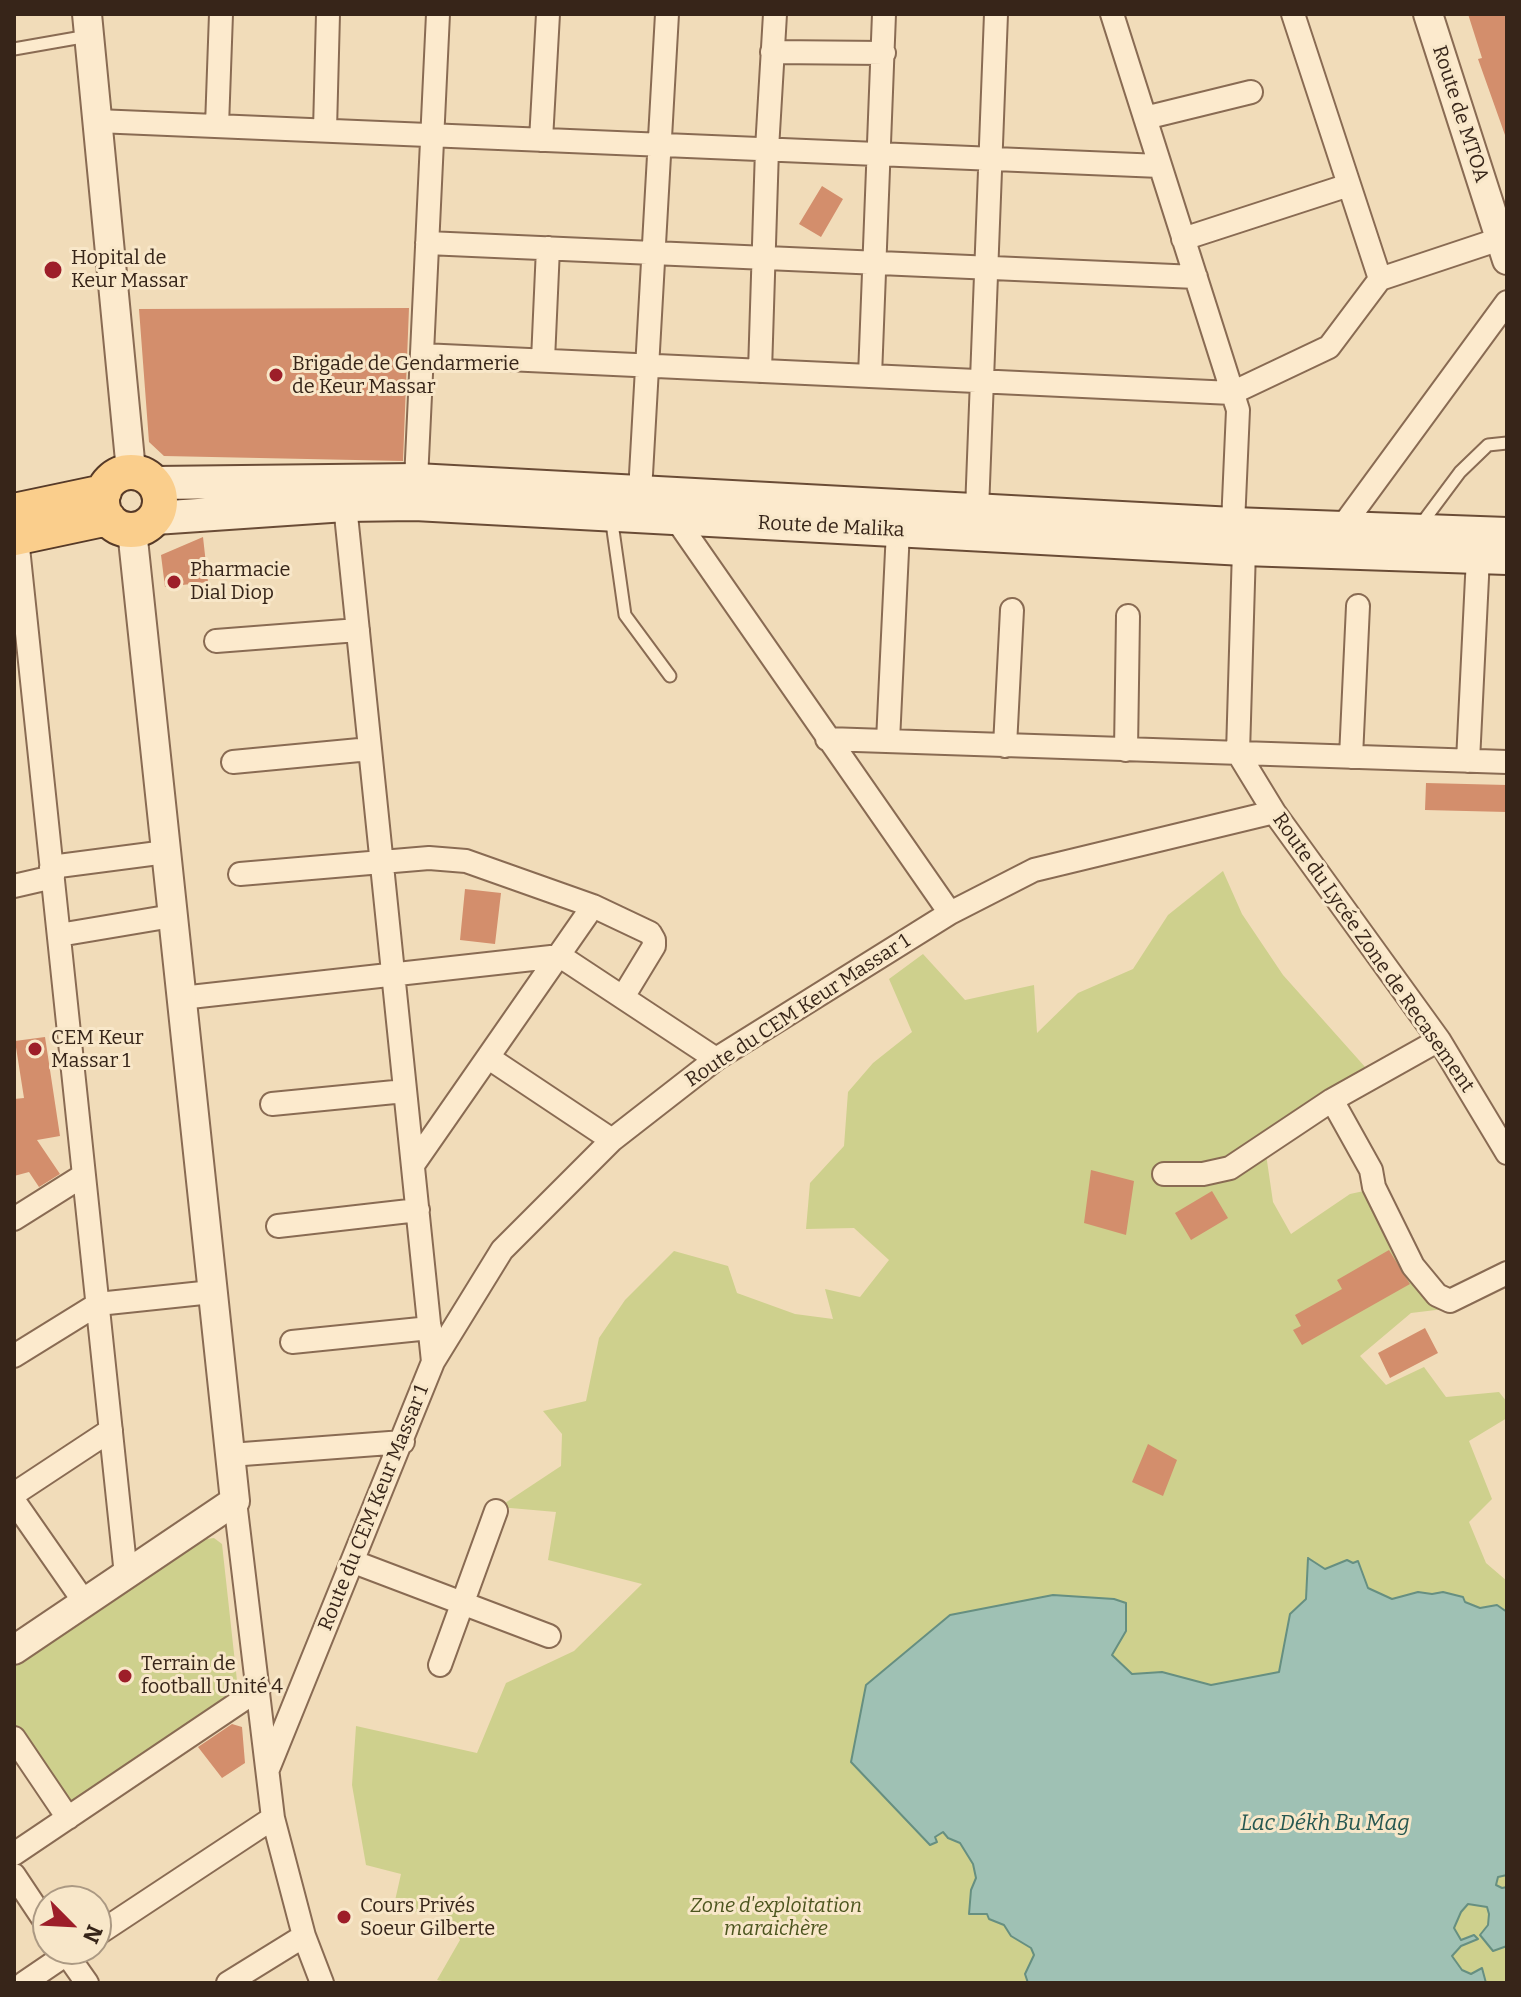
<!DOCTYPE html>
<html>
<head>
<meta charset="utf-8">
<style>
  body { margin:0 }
  #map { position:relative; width:1521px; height:1997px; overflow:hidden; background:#f1dcb9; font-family:Bitter,serif }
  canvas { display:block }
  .frame { position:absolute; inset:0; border:16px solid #372519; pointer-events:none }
  .north { position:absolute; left:32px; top:1885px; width:80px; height:80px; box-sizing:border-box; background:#f8e7c9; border:2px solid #ab9983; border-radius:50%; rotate:114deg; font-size:22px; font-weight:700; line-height:32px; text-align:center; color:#372519 }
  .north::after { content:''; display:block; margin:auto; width:28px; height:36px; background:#9d1e29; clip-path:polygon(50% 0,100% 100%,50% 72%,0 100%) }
</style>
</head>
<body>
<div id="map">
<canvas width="1521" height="1997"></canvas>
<div class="frame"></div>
<div class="north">N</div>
</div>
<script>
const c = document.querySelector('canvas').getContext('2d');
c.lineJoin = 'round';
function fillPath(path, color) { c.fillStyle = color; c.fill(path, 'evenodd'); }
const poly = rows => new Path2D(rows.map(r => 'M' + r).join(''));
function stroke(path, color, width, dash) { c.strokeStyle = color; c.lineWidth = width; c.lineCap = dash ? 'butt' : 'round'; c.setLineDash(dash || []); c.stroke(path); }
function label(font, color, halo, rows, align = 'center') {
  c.font = font + ' Bitter,serif'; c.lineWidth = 6; c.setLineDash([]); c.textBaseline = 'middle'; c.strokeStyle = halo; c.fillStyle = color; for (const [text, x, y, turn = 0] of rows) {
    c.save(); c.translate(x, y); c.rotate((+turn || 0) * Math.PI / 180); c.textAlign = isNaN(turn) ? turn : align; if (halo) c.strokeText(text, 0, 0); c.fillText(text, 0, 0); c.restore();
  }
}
const green = poly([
  [1223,871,1242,914,1283,975,1366,1068,1266,1154,1273,1202,1291,1234,1350,1194,1373,1189,1442,1286,1444,1309,1411,1313,1360,1356,1386,1385,1424,1367,1446,1397,1499,1392,1507,1402,1507,1418,1469,1441,1492,1499,1469,1522,1486,1563,1507,1581,1507,1983,452,1983,437,1980,460,1940,443,1907,411,1913,394,1905,401,1874,366,1865,352,1785,356,1726,477,1753,506,1683,574,1651,642,1584,548,1560,556,1512,499,1507,561,1466,562,1434,543,1411,586,1401,599,1338,625,1300,674,1251,728,1266,737,1293,795,1314,833,1319,825,1289,860,1297,889,1260,854,1228,806,1229,810,1183,844,1146,848,1092,873,1063,912,1032,889,979,923,954,965,1000,1034,985,1037,1033,1078,993,1133,969,1168,915],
  [214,1538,222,1544,238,1690,68,1807,14,1731,14,1661,199,1540]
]);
const water = poly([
  [1308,1558,1325,1569,1347,1560,1353,1563,1358,1561,1368,1588,1392,1599,1418,1592,1432,1594,1443,1592,1463,1597,1465,1602,1480,1608,1497,1605,1507,1612,1507,1875,1498,1877,1496,1885,1502,1888,1507,1887,1507,1946,1493,1951,1480,1935,1488,1925,1489,1914,1487,1907,1468,1904,1461,1912,1454,1928,1461,1940,1474,1935,1478,1939,1461,1946,1452,1956,1462,1970,1471,1974,1482,1968,1486,1983,1028,1983,1025,1974,1034,1955,1031,1948,1011,1936,1004,1925,989,1919,987,1914,969,1914,971,1890,976,1878,973,1864,960,1843,948,1838,943,1832,935,1837,937,1842,930,1845,851,1762,866,1685,950,1615,1053,1595,1114,1599,1126,1603,1126,1631,1112,1655,1132,1674,1162,1672,1211,1685,1279,1672,1290,1614,1306,1599,1308,1558]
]);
const building = poly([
  [1468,14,1507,14,1507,135,1505,135,1478,59,1482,58],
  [822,186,843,199,821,237,799,224],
  [409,308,403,461,164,456,149,442,139,309],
  [203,537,208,582,165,587,161,555],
  [1426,783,1507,785,1507,812,1425,810],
  [465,889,501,893,495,944,460,940],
  [45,1037,60,1136,37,1140,60,1174,39,1187,29,1172,14,1176,14,1099,24,1098,15,1041],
  [1091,1170,1134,1181,1126,1235,1084,1223],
  [1212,1191,1228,1218,1191,1240,1175,1213],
  [1389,1250,1410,1284,1302,1345,1293,1330,1301,1326,1295,1315,1342,1289,1337,1280],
  [1425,1328,1438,1353,1390,1378,1378,1353],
  [1148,1444,1177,1460,1163,1496,1132,1482],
  [232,1724,242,1727,245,1763,222,1778,198,1747]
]);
const service = poly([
  [14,49,88,36],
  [611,516,625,615,670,676],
  [1419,527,1460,472,1488,445,1507,443]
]);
const minor = poly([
  [1112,14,1238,410,1233,524],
  [1293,14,1380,279],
  [772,52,884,53],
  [1145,118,1251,92],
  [97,121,1160,166],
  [217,126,221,14],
  [325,130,328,14],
  [541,140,548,14],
  [1183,239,1349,185],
  [427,243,1196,277],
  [422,355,1232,393,1329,347,1380,279,1500,239],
  [543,360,548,248],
  [760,371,767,149,775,14],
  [870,376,884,14],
  [416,480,438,14],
  [640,492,667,14],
  [345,505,433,1362],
  [977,510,996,14],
  [676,519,950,913],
  [1342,527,1507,302],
  [17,538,126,1575],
  [1244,549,1238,753,1274,812,1439,1040,1507,1153],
  [216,641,358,630],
  [827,739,1507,762],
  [888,741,898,530],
  [1005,746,1012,610],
  [1126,750,1128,616],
  [1351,757,1358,606],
  [1468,761,1478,557],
  [233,762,370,749],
  [51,867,166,852],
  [240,874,429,858,466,861,593,906,650,933,654,940,654,946,623,997],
  [14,886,53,877],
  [59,935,172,916],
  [181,998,560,956,716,1059],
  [489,1058,612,1140],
  [1332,1100,1371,1170,1374,1187,1413,1266,1437,1295,1450,1301,1507,1273],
  [272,1104,405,1091],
  [413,1165,593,906],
  [1164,1174,1203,1174,1230,1168,1332,1100,1439,1040],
  [14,1219,84,1175],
  [278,1226,418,1210],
  [292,1342,430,1328],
  [14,1356,98,1304,212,1292],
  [230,1455,403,1442],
  [14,1494,111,1430],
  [14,1501,85,1603],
  [235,1501,273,1818,304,1936,322,1983],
  [354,1562,549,1636],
  [440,1665,496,1511],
  [14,1738,68,1818],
  [268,1769,433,1362,502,1250,612,1140,716,1059,950,913,1034,870,1274,812],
  [14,1854,259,1689],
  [14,1875,48,1926],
  [96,1935,273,1818],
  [63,1949,87,1983],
  [24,1983,74,1949],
  [228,1983,304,1936]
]);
const tertiary = poly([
  [87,14,131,471],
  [1428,14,1507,260],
  [14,1650,235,1501,132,530]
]);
const secondary = poly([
  [155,483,416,480,1233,524,1507,534],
  [155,518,345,505,415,504,1244,549,1507,558]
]);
const primary = poly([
  '102 501a29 29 0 1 1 58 0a29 29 0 1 1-58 0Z',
  [14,511,104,492],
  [14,538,108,518]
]);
const markers = [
  [53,270,10,"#9d1e29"],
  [276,375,8,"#9d1e29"],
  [174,582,8,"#9d1e29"],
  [35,1049,8,"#9d1e29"],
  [125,1676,8,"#9d1e29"],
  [344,1917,8,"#9d1e29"]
];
const streetNames = [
  ["Route de MTOA",1460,114,72],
  ["Route de Malika",831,527,3],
  ["Route du Lycée Zone de Recasement",1373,953,55],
  ["Route du CEM Keur Massar 1",798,1011,-33],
  ["Route du CEM Keur Massar 1",374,1508,-68]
];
const poiNames = [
  ["Hopital de",71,258],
  ["Keur Massar",71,281],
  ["Brigade de Gendarmerie",292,364],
  ["de Keur Massar",292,387],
  ["Pharmacie",190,570],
  ["Dial Diop",190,593],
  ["CEM Keur",51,1038],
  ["Massar 1",51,1061],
  ["Terrain de",141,1664],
  ["football Unité 4",141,1687],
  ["Cours Privés",360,1906],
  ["Soeur Gilberte",360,1929]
];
const parkNames = [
  ["Zone d'exploitation",776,1906],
  ["maraichère",776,1929]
];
const waterNames = [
  ["Lac Dékh Bu Mag",1325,1824]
];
fillPath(green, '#ced08d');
fillPath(water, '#9fc1b4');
stroke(water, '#668f81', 2);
fillPath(building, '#d38e6c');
stroke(service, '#896b53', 15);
stroke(minor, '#896b53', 26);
stroke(tertiary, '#896b53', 32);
stroke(secondary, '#6a4c36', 36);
stroke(primary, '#563a28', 38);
stroke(service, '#fceacd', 11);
stroke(minor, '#fceacd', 22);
stroke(tertiary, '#fceacd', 28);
stroke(secondary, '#fceacd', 32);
stroke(primary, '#face8c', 34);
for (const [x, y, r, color] of markers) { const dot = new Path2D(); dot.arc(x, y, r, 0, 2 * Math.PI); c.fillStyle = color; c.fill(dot); stroke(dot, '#f8e7c9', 3); }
label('20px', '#372519', '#f8e7c9', streetNames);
label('20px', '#372519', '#f8e7c9', poiNames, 'left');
label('italic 20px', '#4c551e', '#f8e7c9', parkNames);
label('italic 22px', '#275851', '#f8e7c9', waterNames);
</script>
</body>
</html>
